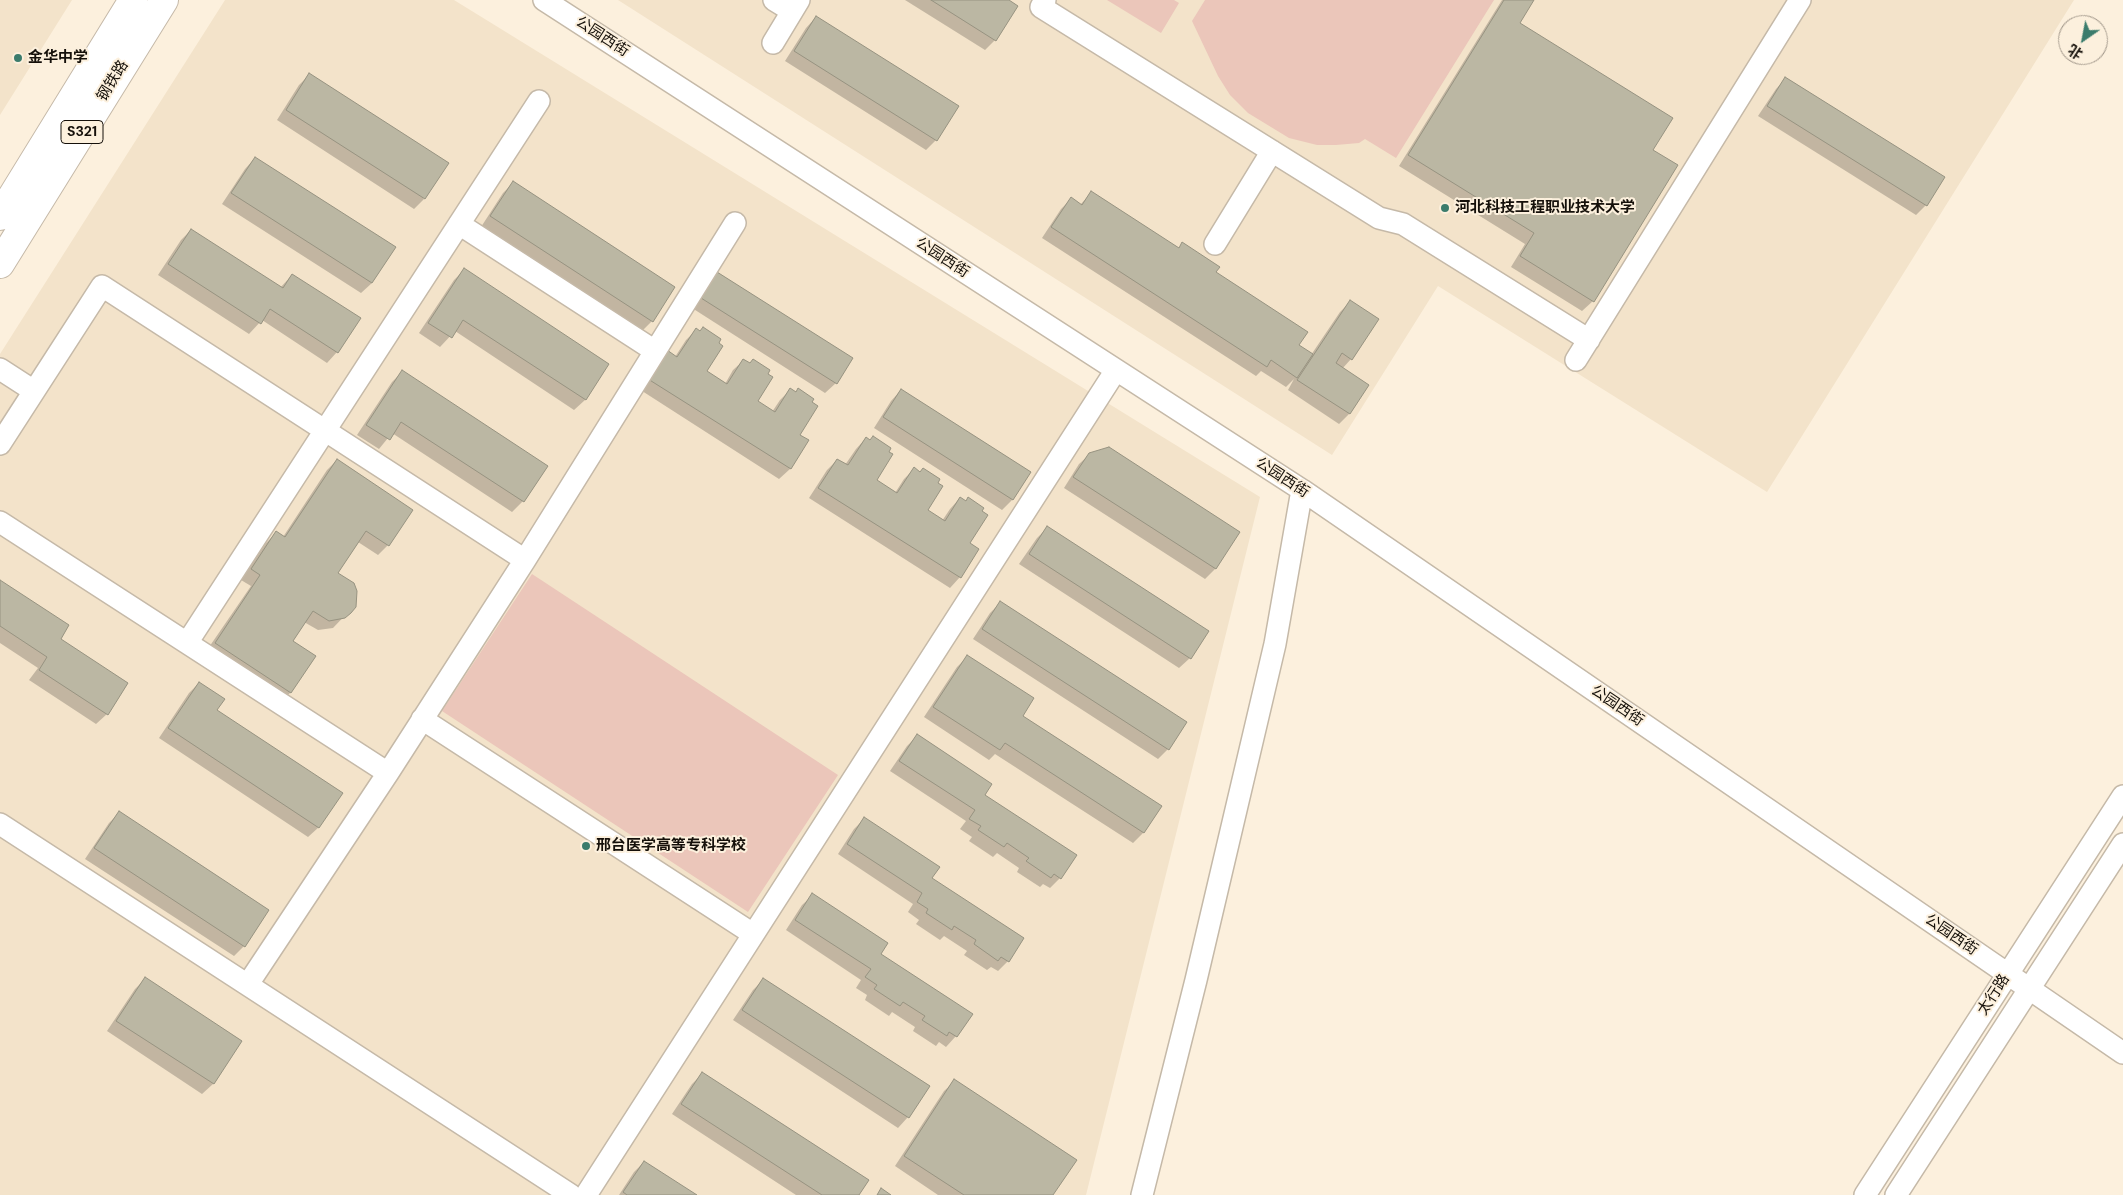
<!DOCTYPE html>
<html>
<head>
<meta charset="utf-8">
<style>
  body { margin:0 }
  #map { position:relative; width:2123px; height:1195px; overflow:hidden; background:#fcf0dd; font-family:"DM Sans","Noto Sans SC",sans-serif }
  canvas { display:block }
  .north { position:absolute; left:2058px; top:15px; width:50px; height:50px; box-sizing:border-box; background:#fcf0dd; border:1px solid #a09689; border-radius:50%; rotate:213deg; font-size:14px; font-weight:700; line-height:20px; text-align:center; color:#15100a }
  .north::after { content:''; display:block; margin:auto; width:18px; height:22px; background:#3b7c6c; clip-path:polygon(50% 0,100% 100%,50% 72%,0 100%) }
</style>
</head>
<body>
<div id="map">
<canvas width="2123" height="1195"></canvas>
<div class="north">北</div>
</div>
<script>
const c = document.querySelector('canvas').getContext('2d');
c.lineJoin = 'round';
function fillPath(path, color) { c.fillStyle = color; c.fill(path, 'evenodd'); }
const poly = rows => new Path2D(rows.map(r => 'M' + r).join(''));
function stroke(path, color, width, dash) { c.strokeStyle = color; c.lineWidth = width; c.lineCap = dash ? 'butt' : 'round'; c.setLineDash(dash || []); c.stroke(path); }
function label(font, color, halo, rows, align = 'center') {
  c.font = font + ' "DM Sans","Noto Sans SC",sans-serif'; c.lineWidth = 4; c.setLineDash([]); c.textBaseline = 'middle'; c.strokeStyle = halo; c.fillStyle = color; for (const [text, x, y, turn = 0] of rows) {
    c.save(); c.translate(x, y); c.rotate((+turn || 0) * Math.PI / 180); c.textAlign = isNaN(turn) ? turn : align; if (halo) c.strokeText(text, 0, 0); c.fillText(text, 0, 0); c.restore();
  }
}
const built = poly([
  [0,0,72,0,0,115],
  [225,0,454,0,1260,497,1086,1195,0,1195,0,354],
  [618,0,2074,0,1767,492,1438,286,1332,455]
]);
const green = poly([
  [1107,0,1174,0,1179,3,1161,33],
  [1205,0,1494,0,1396,158,1365,139,1359,143,1336,145,1317,145,1289,138,1248,113,1230,95,1218,76,1192,21],
  [532,574,838,775,748,912,442,711]
]);
const shadow = poly([
  [905,0,1006,0,995,40,985,50],
  [1502,0,1533,0,1518,24,1652,150,1676,166,1593,301,1582,311,1511,267,1525,244,1399,166],
  [816,17,936,140,926,150,785,61,806,28],
  [309,75,424,199,414,209,277,120,299,85],
  [1786,78,1943,178,1926,205,1916,215,1758,116,1776,89],
  [255,158,372,283,361,293,222,204,245,169],
  [513,183,652,321,642,331,481,227,503,193],
  [1091,193,1178,249,1182,244,1297,346,1311,355,1340,312,1350,302,1351,359,1342,369,1367,386,1349,414,1339,424,1288,390,1294,379,1286,387,1261,371,1256,376,1042,238,1061,209,1071,199,1080,205],
  [191,230,280,288,292,275,359,318,337,352,327,363,262,320,249,334,158,275,181,240],
  [464,270,608,364,585,400,574,410,455,331,440,347,419,333,454,280],
  [718,273,851,359,836,383,825,393,692,308,707,283],
  [696,330,705,372,725,384,733,370,744,360,756,402,772,412,780,400,790,390,810,403,798,435,807,441,790,469,779,479,639,389,675,357,686,340],
  [402,372,546,466,523,501,512,512,392,433,379,449,357,435,392,382],
  [901,390,1030,472,1012,500,1002,510,874,428,891,401],
  [866,438,875,481,895,493,904,479,914,469,926,510,942,521,950,509,960,498,980,511,968,544,977,549,960,577,950,588,809,498,827,470,837,460,845,465,856,449],
  [1090,454,1238,532,1215,569,1205,579,1064,488,1079,464],
  [337,460,388,545,378,555,358,542,337,573,354,606,333,628,318,630,304,622,292,641,314,656,290,693,280,703,205,653,251,586,241,580,266,543,276,533,283,537,327,470],
  [1047,528,1190,658,1179,668,1019,564,1037,538],
  [0,581,59,639,127,684,107,714,96,724,29,680,38,668,0,643],
  [1000,603,1168,749,1158,759,973,639,990,613],
  [967,657,1021,716,1160,806,1143,833,1133,843,995,754,989,760,924,717,957,667],
  [199,683,216,711,319,827,308,837,159,738,189,693],
  [917,736,983,795,1060,878,1050,888,1043,884,1040,887,1017,872,1019,868,997,853,993,857,969,841,972,837,960,829,966,821,890,771,907,746],
  [119,813,267,911,244,946,234,956,85,859,109,823],
  [864,819,930,878,1008,961,998,971,991,967,987,970,964,955,967,951,944,936,940,940,916,924,919,920,908,912,913,904,838,854,854,829],
  [813,895,879,954,971,1014,956,1036,946,1047,939,1042,936,1046,913,1031,915,1027,892,1012,889,1016,865,1000,867,995,856,988,861,980,786,930,802,905],
  [145,979,241,1041,213,1084,202,1094,107,1031,135,989],
  [763,980,908,1117,898,1128,733,1020,753,990],
  [702,1074,858,1195,796,1195,672,1114,692,1084],
  [955,1081,1052,1195,938,1195,895,1166,944,1091],
  [644,1162,695,1195,619,1195,634,1172]
]);
const building = poly([
  [931,0,1009,0,1018,6,996,41,931,0],
  [1504,0,1534,0,1520,23,1673,118,1653,150,1678,165,1594,302,1520,256,1534,233,1408,155,1504,0],
  [816,16,959,106,937,141,794,51,816,16],
  [309,73,449,163,425,199,286,110,309,73],
  [1785,77,1945,177,1927,206,1767,106,1785,77],
  [255,157,396,247,372,283,231,193,255,157],
  [513,181,675,287,653,322,490,216,513,181],
  [1091,191,1179,248,1182,242,1220,267,1216,272,1308,332,1299,345,1313,354,1297,378,1271,360,1267,367,1051,227,1071,197,1082,205,1091,191],
  [191,229,283,288,292,274,361,318,338,353,270,309,261,324,168,264,191,229],
  [464,268,609,364,586,400,463,320,452,338,428,323,464,268],
  [717,272,853,358,837,384,701,298,717,272],
  [1350,300,1379,319,1352,360,1342,353,1336,363,1369,385,1350,414,1297,380,1350,300],
  [703,327,721,339,719,343,723,346,707,371,727,384,743,359,750,363,753,359,770,370,768,374,773,377,758,401,775,412,790,388,796,392,798,388,814,399,812,402,818,406,800,435,809,440,791,469,648,379,667,350,677,357,696,328,700,331,703,327],
  [402,370,548,466,524,502,401,422,390,440,366,425,402,370],
  [901,389,1031,472,1013,500,883,417,901,389],
  [873,436,891,448,889,452,893,454,877,480,897,493,914,467,920,472,923,468,940,479,938,483,943,486,928,510,945,521,960,497,966,501,968,497,984,508,982,511,988,515,970,543,979,549,961,578,818,488,837,459,848,465,866,437,870,440,873,436],
  [1109,447,1240,532,1216,569,1073,477,1089,453,1109,447],
  [337,459,413,510,389,546,366,531,338,573,354,583,357,591,356,607,351,613,345,618,329,621,313,611,293,641,316,656,291,693,215,643,260,575,251,569,276,531,285,537,337,459],
  [1047,526,1209,631,1191,659,1029,554,1047,526],
  [0,580,69,625,61,639,128,683,108,715,39,670,47,657,0,626,0,580],
  [1000,601,1187,722,1169,750,982,629,1000,601],
  [967,655,1034,698,1023,716,1162,806,1144,833,1005,743,1000,750,933,707,967,655],
  [199,682,225,699,217,710,343,793,319,828,168,728,199,682],
  [917,734,992,784,985,795,1077,855,1061,879,1054,874,1051,878,1026,861,1029,858,1007,843,1004,847,978,830,981,826,969,819,975,810,899,761,917,734],
  [119,811,269,910,245,947,94,848,119,811],
  [864,817,940,867,932,878,1024,938,1009,962,1001,957,998,961,974,944,976,940,954,926,952,930,926,913,928,909,917,902,922,893,847,844,864,817],
  [812,893,888,943,881,954,973,1014,957,1037,949,1032,947,1036,922,1020,925,1016,903,1002,900,1006,874,989,877,985,865,977,871,969,795,920,812,893],
  [145,977,242,1041,214,1084,116,1021,145,977],
  [763,978,930,1086,909,1118,742,1010,763,978],
  [702,1072,869,1180,859,1195,822,1195,681,1104,702,1072],
  [954,1079,1077,1160,1053,1195,964,1195,904,1156,954,1079],
  [644,1161,697,1195,627,1195,623,1192,644,1161],
  [881,1188,891,1195,877,1195,881,1188]
]);
const minor = poly([
  [544,0,1302,490,2123,1053],
  [774,0,792,11],
  [1045,0,1041,7,1379,218,1403,224,1589,340],
  [773,43,799,0],
  [459,224,655,351],
  [1215,244,1272,151],
  [1576,360,1800,0],
  [0,369,34,391],
  [0,444,102,286,525,560],
  [0,522,388,773],
  [187,643,539,101],
  [422,719,753,934],
  [0,824,571,1195],
  [248,984,388,773,525,560,735,223],
  [586,1195,1116,370],
  [1142,1195,1196,980,1275,644,1302,490],
  [1865,1195,2123,796],
  [1896,1195,2123,844]
]);
const major = poly([
  [0,216,133,0],
  [0,264,164,0]
]);
const markers = [
  [18,58,5,"#3b7c6c"],
  [1445,208,5,"#3b7c6c"],
  [586,846,5,"#3b7c6c"]
];
const shields = [
  [82,132,42]
];
const shieldNames = [
  ["S321",82,132]
];
const streetNames = [
  ["公园西街",602,37,33],
  ["钢铁路",113,81,-58],
  ["公园西街",942,258,33],
  ["公园西街",1282,478,33],
  ["公园西街",1617,706,34],
  ["公园西街",1951,935,34],
  ["太行路",1994,995,-57]
];
const poiNames = [
  ["金华中学",28,58],
  ["河北科技工程职业技术大学",1455,208],
  ["邢台医学高等专科学校",596,846]
];
fillPath(built, '#f3e3ca');
fillPath(green, '#ebc6ba');
fillPath(shadow, '#0003');
fillPath(building, '#bbb7a3');
stroke(building, '#979381', 1);
stroke(minor, '#c5b9a8', 24);
stroke(major, '#c5b9a8', 30);
stroke(minor, '#fff', 21);
stroke(major, '#fff', 28);
for (const [x, y, r, color] of markers) { const dot = new Path2D(); dot.arc(x, y, r, 0, 2 * Math.PI); c.fillStyle = color; c.fill(dot); stroke(dot, '#fcf0dd', 2); }
for (const [x, y, w] of shields) { const box = new Path2D(); box.roundRect(x - w / 2, y - 11.5, w, 23, 4); c.fillStyle = '#fcf0dd'; c.fill(box); stroke(box, '#15100a', 1); }
label('bold 14px', '#15100a', null, shieldNames);
label('15px', '#15100a', '#fcf0dd', streetNames);
label('bold 15px', '#15100a', '#fcf0dd', poiNames, 'left');
</script>
</body>
</html>
